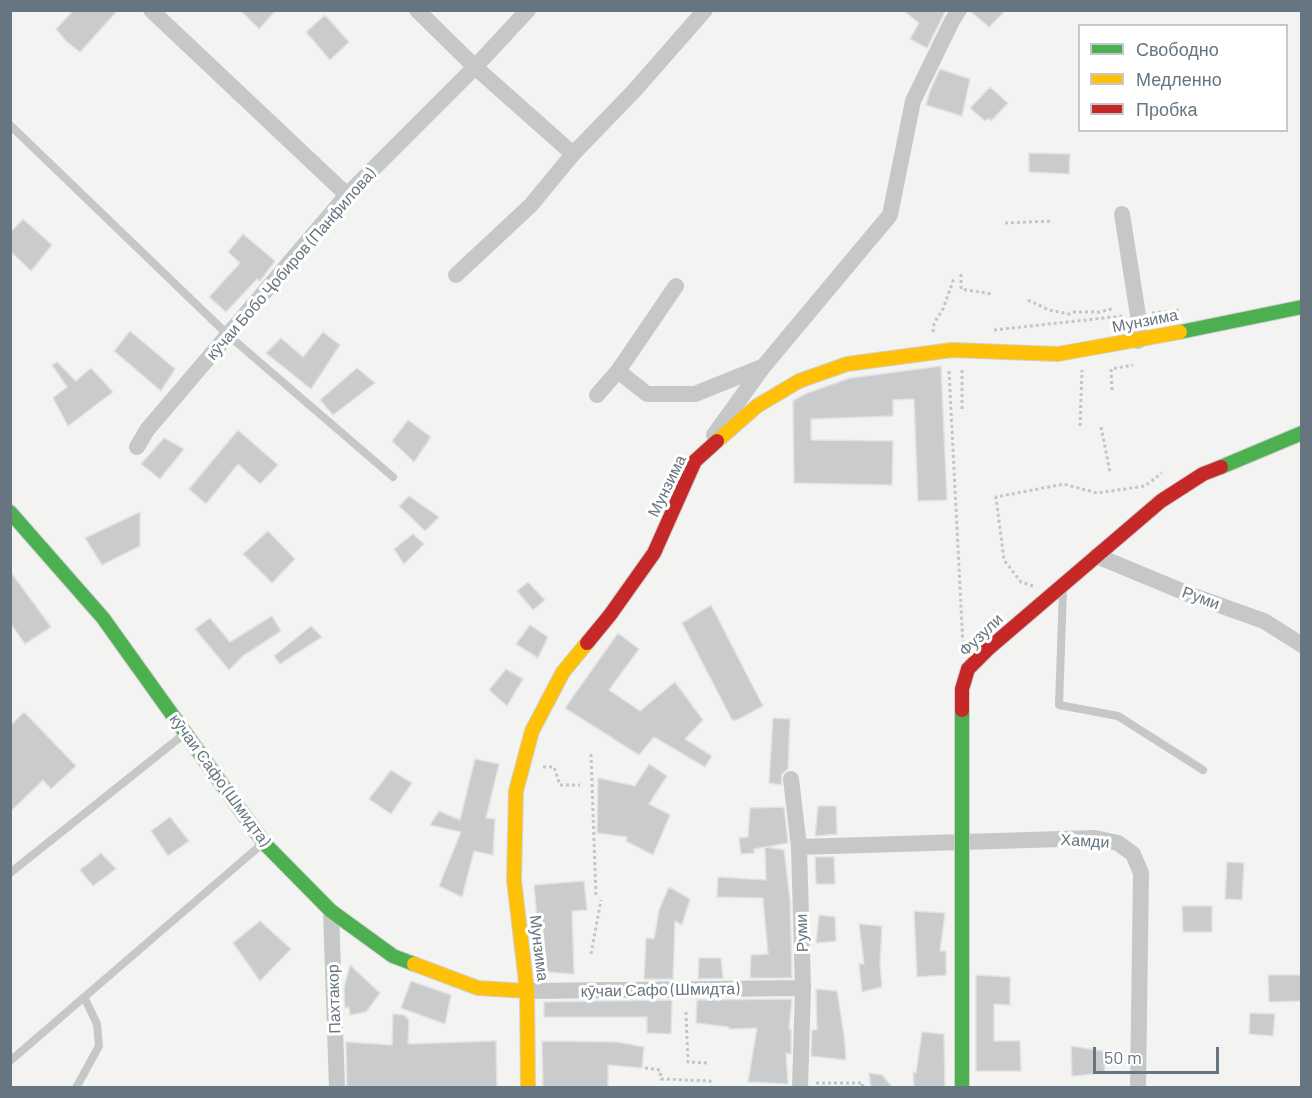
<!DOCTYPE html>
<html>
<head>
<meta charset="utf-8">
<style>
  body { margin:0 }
  #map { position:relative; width:1312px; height:1098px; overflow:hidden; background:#f3f3f2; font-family:Barlow,sans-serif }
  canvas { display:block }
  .frame { position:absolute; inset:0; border:12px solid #66757f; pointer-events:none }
  .legend { position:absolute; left:1078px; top:24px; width:210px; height:108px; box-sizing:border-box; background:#fff; border:2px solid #c2c8cc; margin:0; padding:8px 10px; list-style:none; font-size:18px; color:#66757f }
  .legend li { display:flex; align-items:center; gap:12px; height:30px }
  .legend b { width:30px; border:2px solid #c2c8cc }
  .scale { position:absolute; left:1093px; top:1047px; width:126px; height:27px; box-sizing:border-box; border:3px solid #66757f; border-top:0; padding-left:8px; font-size:18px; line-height:21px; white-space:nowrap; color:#66757f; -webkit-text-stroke:4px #fff; paint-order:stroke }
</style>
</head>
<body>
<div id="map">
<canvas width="1312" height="1098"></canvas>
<div class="frame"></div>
<ul class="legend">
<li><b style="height:8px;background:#4caf50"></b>Свободно</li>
<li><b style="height:8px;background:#ffc107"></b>Медленно</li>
<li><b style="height:8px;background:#c62828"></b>Пробка</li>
</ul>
<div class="scale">50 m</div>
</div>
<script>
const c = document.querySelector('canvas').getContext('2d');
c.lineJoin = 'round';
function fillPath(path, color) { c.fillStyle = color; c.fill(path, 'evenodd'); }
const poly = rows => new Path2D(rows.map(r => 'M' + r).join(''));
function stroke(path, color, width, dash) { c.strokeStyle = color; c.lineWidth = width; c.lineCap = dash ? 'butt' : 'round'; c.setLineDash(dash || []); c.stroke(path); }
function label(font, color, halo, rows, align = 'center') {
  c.font = font + ' Barlow,sans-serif'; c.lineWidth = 6; c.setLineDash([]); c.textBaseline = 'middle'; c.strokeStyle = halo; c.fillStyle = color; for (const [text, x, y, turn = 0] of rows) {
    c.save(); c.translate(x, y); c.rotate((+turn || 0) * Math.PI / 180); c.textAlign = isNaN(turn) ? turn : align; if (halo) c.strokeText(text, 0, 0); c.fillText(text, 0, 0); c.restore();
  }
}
const building = poly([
  [74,10,118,10,80,52,66,41,56,29,74,10],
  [240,10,276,10,259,29,240,10],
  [903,10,946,10,927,48,910,39,919,23,903,10],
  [969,10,1006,10,989,27,969,10],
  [325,15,349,42,330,60,306,32,325,15],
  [940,69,970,79,962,116,926,105,930,91,940,69],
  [990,87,1008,103,991,121,989,118,985,121,970,108,990,87],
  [1029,153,1070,154,1069,174,1029,172,1029,153],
  [23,219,52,245,31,271,10,251,10,233,23,219],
  [243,234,275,261,260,281,257,279,226,312,209,297,240,263,228,252,243,234],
  [130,331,175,369,161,391,114,351,130,331],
  [323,332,340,345,311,389,266,353,281,338,303,357,323,332],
  [57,362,76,381,91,368,113,392,68,426,53,398,67,387,52,365,57,362],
  [941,366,947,500,918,501,914,399,893,400,893,416,811,419,811,440,893,441,892,485,794,483,793,401,805,394,850,378,941,366],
  [357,368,375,383,333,415,320,400,357,368],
  [408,420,431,437,414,462,392,441,408,420],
  [238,430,278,465,260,484,238,464,206,504,189,489,238,430],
  [164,438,184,449,160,479,141,464,164,438],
  [409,496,439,517,425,531,399,506,409,496],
  [140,512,140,546,102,565,85,538,140,512],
  [268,531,295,559,272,583,243,554,268,531],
  [413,534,424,544,404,564,394,549,413,534],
  [10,571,51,627,25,644,10,623,10,571],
  [528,582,545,600,533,610,517,591,528,582],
  [711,605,763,706,737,720,732,720,682,623,711,605],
  [272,616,281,631,243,656,229,670,195,629,210,618,230,642,272,616],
  [530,625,548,637,538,658,516,644,530,625],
  [311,626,322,637,280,664,274,656,311,626],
  [618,633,639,649,609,690,640,711,675,682,703,720,685,739,712,756,705,767,654,737,639,755,565,708,618,633],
  [506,669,523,679,507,706,489,690,506,669],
  [24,712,76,766,51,789,43,780,10,812,10,726,24,712],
  [773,718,790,719,788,769,782,774,781,785,769,783,773,718],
  [475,759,499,764,486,818,495,819,493,855,474,851,462,897,439,886,461,832,430,825,439,811,460,820,475,759],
  [649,764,667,776,649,804,670,815,653,855,626,841,627,837,597,833,598,778,635,786,649,764],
  [391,770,412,783,391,814,369,799,391,770],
  [818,806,836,806,837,834,815,836,818,806],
  [784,807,788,843,766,847,784,850,790,900,792,978,750,978,751,955,768,954,763,898,717,897,718,877,766,880,765,847,754,849,754,853,741,854,739,838,748,837,750,808,784,807],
  [170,817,189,841,168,856,151,831,170,817],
  [101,853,116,869,93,886,80,870,101,853],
  [815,857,834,857,835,884,816,884,815,857],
  [1227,862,1244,863,1242,900,1225,899,1227,862],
  [584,881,587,910,572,911,574,974,547,972,542,921,537,918,534,885,584,881],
  [669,887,690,899,682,925,675,921,673,979,644,979,646,938,654,939,659,910,669,887],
  [1182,906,1212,906,1212,932,1183,932,1182,906],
  [914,911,945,913,940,951,946,951,946,975,917,977,914,911],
  [819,915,835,917,836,941,816,943,819,915],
  [260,921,291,949,260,981,233,943,260,921],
  [859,924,882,926,880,964,882,987,862,992,859,964,864,964,859,924],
  [699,958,721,958,723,978,698,979,699,958],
  [350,965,380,993,366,1012,350,1015,349,1007,345,1008,344,988,350,965],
  [976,975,1010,977,1010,1005,994,1004,994,1041,1020,1041,1021,1071,976,1071,976,975],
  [1268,975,1302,975,1302,1001,1269,1002,1268,975],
  [411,981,451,995,445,1024,401,1008,411,981],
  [816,989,837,991,844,1035,846,1060,811,1056,812,1030,817,1030,816,989],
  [792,999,789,1029,791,1029,791,1054,786,1053,788,1084,748,1082,757,1028,729,1029,729,1027,696,1023,697,1000,792,999],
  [672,1000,671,1034,647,1033,647,1017,544,1017,544,1002,672,1000],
  [1250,1013,1275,1014,1273,1036,1249,1034,1250,1013],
  [393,1014,404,1015,409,1020,408,1044,496,1041,497,1088,347,1088,346,1042,392,1045,393,1014],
  [922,1032,944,1034,945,1088,914,1088,913,1072,916,1073,922,1032],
  [542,1041,617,1042,644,1047,642,1068,608,1065,608,1088,543,1088,542,1041],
  [1071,1046,1103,1051,1105,1073,1072,1076,1071,1046],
  [869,1073,882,1075,893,1088,871,1088,869,1073]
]);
const path = poly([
  [1005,223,1053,221],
  [961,274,961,289,992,294],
  [1028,300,1049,310,1069,314,1075,312,1099,312,1112,309],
  [1152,313,1181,310],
  [994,330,1122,316],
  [933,332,934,323,943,309,954,278],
  [949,371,963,646],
  [1112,390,1111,369,1133,365],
  [962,409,962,368],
  [1080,426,1082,370],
  [1101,427,1110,472],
  [1033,586,1021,582,1004,560,996,497,1064,484,1097,493,1145,486,1162,473],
  [591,754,596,896],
  [543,767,554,767,560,785,580,785],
  [591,954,601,900],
  [686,1012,688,1062,708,1063],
  [645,1068,660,1070,661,1079,710,1081,712,1088],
  [816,1083,863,1083,862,1088]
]);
const lane = poly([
  [10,125,228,335,393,477],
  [1063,590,1059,705,1118,716,1203,770],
  [10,873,183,735],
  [10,1061,262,844],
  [76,1088,99,1046,97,1024,84,997]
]);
const street = poly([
  [151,10,347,195],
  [417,10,475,67,573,154],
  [1122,214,1138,315,1138,341],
  [456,275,531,205,573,154,634,91,705,10],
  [618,371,647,394,695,394,762,367],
  [597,395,618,371,676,286],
  [714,435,763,367,890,215,913,101,952,21,959,10],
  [137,447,147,430,347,195,475,67,528,10],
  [1097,556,1191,595,1264,621,1302,645],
  [791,779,799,847,803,988,800,1088],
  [799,847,1095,838,1118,843,1133,854,1141,873,1138,1088],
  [331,911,337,1088],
  [527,991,803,988]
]);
const fast = poly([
  [1180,332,1302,307],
  [1221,467,1302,433],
  [10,512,103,618,264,843,331,911,393,956,414,964],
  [962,710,962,1088]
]);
const slow = poly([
  [717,441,757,406,799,381,847,364,952,350,1058,354,1180,332],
  [414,964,478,988,527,991],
  [528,1088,527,991,514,880,516,791,532,731,563,672,587,643]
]);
const jam = poly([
  [587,643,610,615,654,553,695,461,717,441],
  [962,710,962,689,968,669,988,649,1161,501,1203,474,1221,467]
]);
const streetNames = [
  ["кӯчаи Бобо Ҷобиров (Панфилова)",291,264,-49],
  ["Мунзима",1145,321,-11],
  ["Мунзима",667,486,-64],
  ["Руми",1201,598,20],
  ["Фузули",981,635,-44],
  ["кӯчаи Сафо (Шмидта)",220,780,54],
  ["Хамди",1085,841,3],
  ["Руми",802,933,-92],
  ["Мунзима",539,948,83],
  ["кӯчаи Сафо (Шмидта)",660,990,-1],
  ["Пахтакор",334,999,-92]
];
fillPath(building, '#cacbcc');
stroke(building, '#e2e2e2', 1.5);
stroke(fast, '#cfd0d0', 16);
stroke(slow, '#cfd0d0', 16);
stroke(jam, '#cfd0d0', 16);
stroke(path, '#c4c5c6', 3, [3, 3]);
stroke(lane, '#c6c8c8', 8);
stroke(street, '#c6c8c8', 16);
stroke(fast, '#4caf50', 14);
stroke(slow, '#ffc107', 14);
stroke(jam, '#c62828', 14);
label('16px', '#66757f', '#fff', streetNames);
</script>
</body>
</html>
